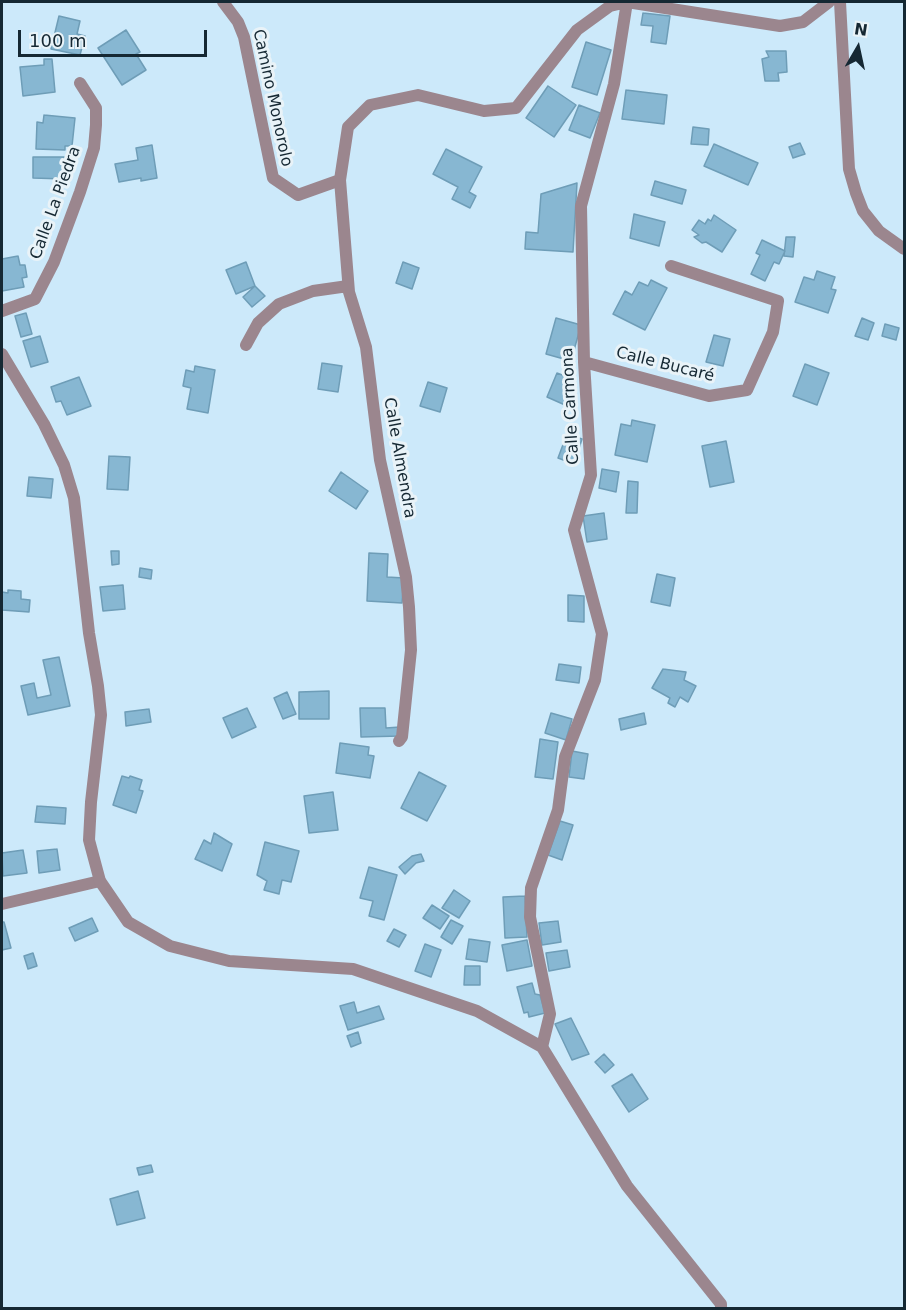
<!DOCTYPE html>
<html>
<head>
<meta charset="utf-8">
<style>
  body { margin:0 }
  #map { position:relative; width:906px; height:1310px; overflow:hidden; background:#cce9fa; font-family:"DejaVu Sans",sans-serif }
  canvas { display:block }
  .frame { position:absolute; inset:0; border:3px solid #152833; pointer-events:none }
  .north { position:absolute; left:828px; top:18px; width:60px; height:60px; -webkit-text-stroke:4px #e9f3f8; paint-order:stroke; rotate:9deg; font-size:16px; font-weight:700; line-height:24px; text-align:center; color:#152833 }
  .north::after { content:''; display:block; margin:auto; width:21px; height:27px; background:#152833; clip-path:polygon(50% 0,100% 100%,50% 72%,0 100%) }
  .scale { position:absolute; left:18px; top:30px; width:189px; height:27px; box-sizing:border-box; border:3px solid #152833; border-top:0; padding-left:8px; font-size:18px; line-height:21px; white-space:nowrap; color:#152833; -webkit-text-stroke:4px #e9f3f8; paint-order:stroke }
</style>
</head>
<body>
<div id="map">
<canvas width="906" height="1310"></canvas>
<div class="frame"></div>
<div class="north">N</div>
<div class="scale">100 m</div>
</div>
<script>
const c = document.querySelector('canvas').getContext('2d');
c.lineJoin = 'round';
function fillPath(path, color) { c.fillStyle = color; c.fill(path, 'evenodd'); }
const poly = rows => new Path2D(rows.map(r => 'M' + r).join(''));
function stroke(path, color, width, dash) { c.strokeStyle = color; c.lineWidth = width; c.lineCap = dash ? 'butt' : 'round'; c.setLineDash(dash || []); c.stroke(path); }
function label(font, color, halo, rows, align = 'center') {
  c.font = font + ' "DejaVu Sans",sans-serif'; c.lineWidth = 6; c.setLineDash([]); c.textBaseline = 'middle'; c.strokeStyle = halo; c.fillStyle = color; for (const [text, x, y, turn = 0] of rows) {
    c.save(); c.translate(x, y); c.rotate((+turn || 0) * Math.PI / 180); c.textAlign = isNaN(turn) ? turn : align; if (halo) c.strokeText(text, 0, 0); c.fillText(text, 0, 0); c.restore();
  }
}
const building = poly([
  [643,13,670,16,666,44,651,42,653,26,641,25,643,13],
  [59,16,80,21,77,34,85,36,80,55,51,49,59,16],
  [126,30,140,52,136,54,146,70,122,85,98,48,126,30],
  [586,42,611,50,597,95,572,87,586,42],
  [766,51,786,51,787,72,778,73,779,81,765,81,762,59,769,57,766,51],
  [44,59,52,59,55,92,23,96,20,67,44,65,44,59],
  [548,86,576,105,554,137,526,118,548,86],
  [626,90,667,95,664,124,622,119,626,90],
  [579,105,600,113,590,138,569,130,579,105],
  [44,115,75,118,72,146,65,146,65,150,36,149,37,122,43,123,44,115],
  [693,127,709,129,708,145,691,144,693,127],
  [800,143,805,154,793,158,789,147,800,143],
  [714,144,758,163,748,185,704,166,714,144],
  [152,145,157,178,141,181,141,178,119,182,115,164,138,160,136,148,152,145],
  [446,149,482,167,469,192,476,196,470,208,452,199,458,187,433,174,446,149],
  [33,157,64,157,64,179,33,178,33,157],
  [655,181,686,190,682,204,651,195,655,181],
  [577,183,573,252,525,249,526,232,538,233,541,194,577,183],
  [634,214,665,222,659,246,630,238,634,214],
  [714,215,736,230,722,252,706,242,702,243,694,237,699,235,692,230,699,220,705,224,708,219,711,221,714,215],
  [786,237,795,237,793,257,784,256,786,237],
  [762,240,785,251,779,264,774,262,765,281,751,274,760,255,756,253,762,240],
  [18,256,20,265,25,265,27,277,22,278,24,287,2,291,2,259,18,256],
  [246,262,255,286,236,294,226,270,246,262],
  [403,262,419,268,412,289,396,283,403,262],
  [817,271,835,277,831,289,836,290,828,313,795,302,804,277,814,280,817,271],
  [651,280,667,288,645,330,613,314,625,291,632,295,639,282,648,286,651,280],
  [255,286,265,296,252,307,243,297,255,286],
  [26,313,32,334,21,337,15,316,26,313],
  [556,318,581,325,571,361,546,354,556,318],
  [862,318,874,323,868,340,855,336,862,318],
  [885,324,899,328,896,340,882,336,885,324],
  [714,335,730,339,723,366,706,362,714,335],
  [40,336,48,362,31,367,23,341,40,336],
  [322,363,342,366,338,392,318,389,322,363],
  [805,364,829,373,817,405,793,396,805,364],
  [195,366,215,370,208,413,187,409,191,388,183,386,186,370,194,372,195,366],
  [557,373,575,380,565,405,547,397,557,373],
  [79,377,91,406,67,415,61,401,56,402,51,387,79,377],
  [428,382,447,388,440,412,420,406,428,382],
  [632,420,655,425,647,462,615,455,621,424,631,426,632,420],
  [567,434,582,439,574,464,558,458,567,434],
  [726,441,734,482,710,487,702,446,726,441],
  [109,456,130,457,128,490,107,489,109,456],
  [602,469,619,472,616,492,599,488,602,469],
  [341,472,368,491,356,509,329,491,341,472],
  [29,477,53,479,51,498,27,496,29,477],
  [628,481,638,482,637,513,626,513,628,481],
  [604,513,607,539,587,542,583,516,604,513],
  [111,551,119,551,119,564,112,565,111,551],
  [369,553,388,554,387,577,404,578,402,603,367,601,369,553],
  [140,568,152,570,151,579,139,577,140,568],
  [657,574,675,578,670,606,651,602,657,574],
  [123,585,125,609,103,611,100,587,123,585],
  [8,590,21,591,21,599,30,600,29,612,2,610,2,592,8,593,8,590],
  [568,595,584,596,584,622,568,621,568,595],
  [59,657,70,706,28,715,21,686,34,683,37,698,51,695,43,660,59,657],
  [559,664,581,667,579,683,556,680,559,664],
  [663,669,686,672,684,680,696,686,688,702,680,697,675,707,668,703,670,698,652,688,663,669],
  [329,691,329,719,299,719,299,692,329,691],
  [287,692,296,714,283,719,274,698,287,692],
  [247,708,256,727,232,738,223,718,247,708],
  [360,708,385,708,386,728,400,727,400,736,361,737,360,708],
  [149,709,151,722,126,726,125,712,149,709],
  [551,713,572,719,566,740,545,733,551,713],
  [644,713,646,724,621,730,619,719,644,713],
  [540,739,558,742,553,779,535,777,540,739],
  [340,743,369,747,368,755,374,756,370,778,336,773,340,743],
  [572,751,588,754,584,779,569,777,572,751],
  [419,772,446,786,427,821,401,808,419,772],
  [122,776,129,778,130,776,142,780,139,790,143,791,136,813,113,805,122,776],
  [333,792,338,830,309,833,304,796,333,792],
  [37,806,66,808,65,824,35,822,37,806],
  [560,821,573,825,562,860,548,855,560,821],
  [214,833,232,844,222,871,195,859,204,840,211,844,214,833],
  [265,842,299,851,291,882,282,880,279,894,264,890,267,881,257,875,265,842],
  [57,849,60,870,39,873,37,851,57,849],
  [23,850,27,873,3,876,2,853,23,850],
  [421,854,424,861,416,863,405,874,399,867,412,856,421,854],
  [369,867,397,875,384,920,369,916,373,901,360,898,369,867],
  [454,890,470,901,459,918,442,908,454,890],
  [525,896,527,937,505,938,503,897,525,896],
  [432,905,449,916,440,929,423,918,432,905],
  [92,918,98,931,75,941,69,928,92,918],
  [451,920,463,926,452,944,441,937,451,920],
  [558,921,561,942,542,945,539,923,558,921],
  [2,922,4,922,11,948,2,950,2,922],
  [394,929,406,935,399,947,387,941,394,929],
  [469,939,490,942,487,962,466,959,469,939],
  [527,940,532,966,507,971,502,945,527,940],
  [425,944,441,950,431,977,415,971,425,944],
  [567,950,570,967,549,971,546,953,567,950],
  [33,953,37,966,28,969,24,956,33,953],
  [465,966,480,966,480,985,464,985,465,966],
  [532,983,535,994,540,995,545,1013,529,1017,528,1012,524,1013,517,987,532,983],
  [354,1002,357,1013,379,1006,384,1019,348,1030,340,1006,354,1002],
  [571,1018,589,1054,572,1060,555,1024,571,1018],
  [358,1032,361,1043,351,1047,347,1036,358,1032],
  [604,1054,614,1065,605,1073,595,1062,604,1054],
  [632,1074,648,1099,629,1112,612,1086,632,1074],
  [151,1165,153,1172,139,1175,137,1168,151,1165],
  [138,1191,145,1218,117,1225,110,1199,138,1191]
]);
const minor = poly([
  [223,2,238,22,244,37,273,178,298,195,340,180],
  [840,2,849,169,856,193,863,211,879,231,904,249],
  [2,311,35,299,54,262,80,192,94,148,96,125,96,108,80,83],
  [246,345,258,323,279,304,313,291,348,286],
  [584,362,709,396,747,390,773,332,778,301,671,266],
  [399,741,402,737,411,650,409,607,406,577,380,460,366,347,349,292,340,180,348,127,370,105,418,95,484,111,516,108,577,30,610,6,627,2,780,26,803,22,829,2],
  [2,904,100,881],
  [542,1047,550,1014,530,917,531,888,558,810,565,757,595,680,602,634,574,530,591,475,584,362,581,206,614,84,627,2]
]);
const tertiary = poly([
  [2,354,44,424,64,465,74,498,89,633,98,686,101,715,91,802,89,840,100,881,128,922,170,946,229,961,353,969,477,1011,542,1047,627,1186,721,1304,721,1308]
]);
const streetNames = [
  ["Camino Monorolo",272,98,78],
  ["Calle La Piedra",56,203,-70],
  ["Calle Bucaré",665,365,14],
  ["Calle Carmona",571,406,-93],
  ["Calle Almendra",399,458,80]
];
fillPath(building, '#87b7d2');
stroke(building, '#6e9db7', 1.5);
stroke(minor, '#9b868e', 12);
stroke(tertiary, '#9b868e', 12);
label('16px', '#152833', '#e9f3f8', streetNames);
</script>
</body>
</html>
